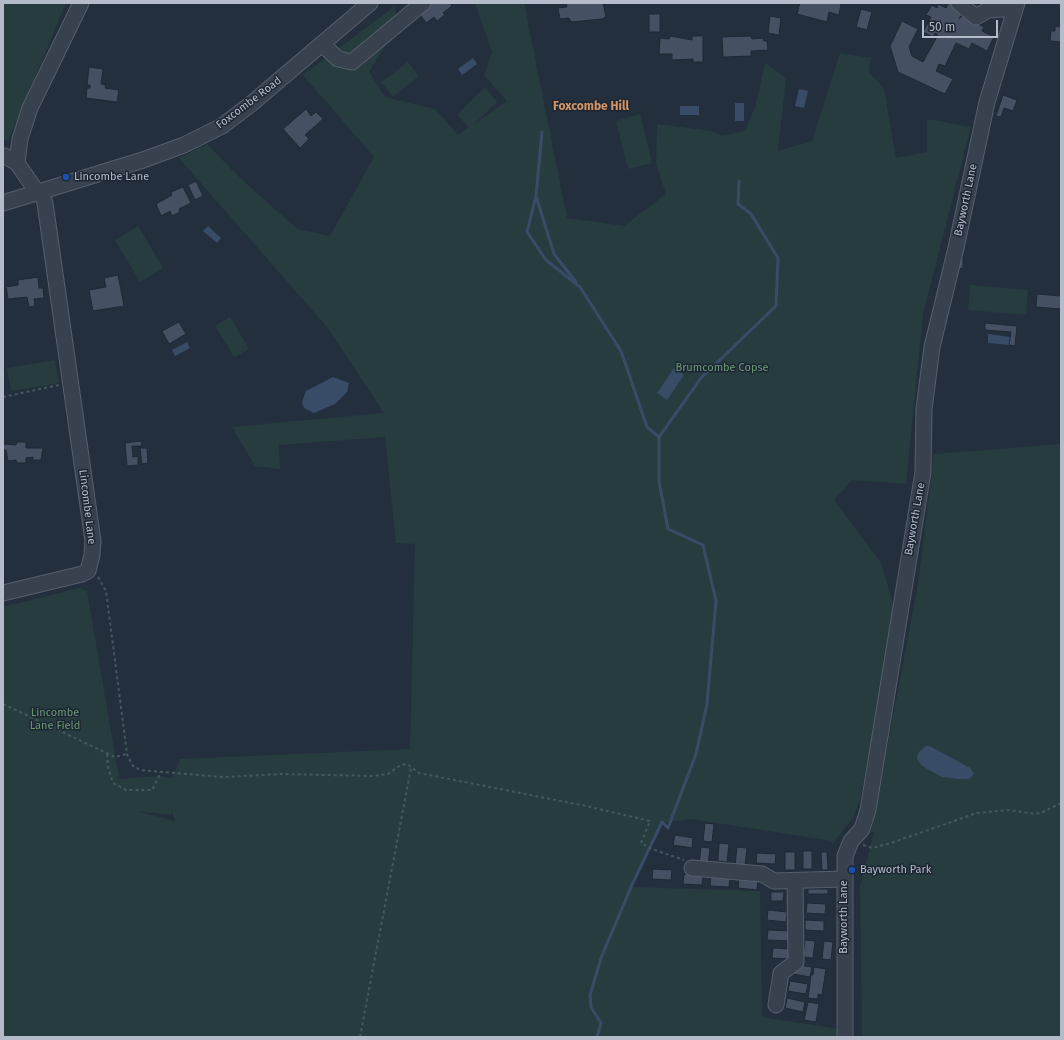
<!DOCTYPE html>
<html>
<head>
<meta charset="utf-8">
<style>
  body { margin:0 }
  #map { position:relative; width:1064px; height:1040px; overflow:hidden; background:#242f3e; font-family:"Fira Sans",sans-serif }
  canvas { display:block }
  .frame { position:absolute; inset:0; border:4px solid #b4bcc9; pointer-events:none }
  .scale { position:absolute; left:922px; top:20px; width:76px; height:18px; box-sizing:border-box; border:2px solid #b4bcc9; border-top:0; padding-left:5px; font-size:12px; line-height:14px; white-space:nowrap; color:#b4bcc9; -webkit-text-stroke:3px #1d2633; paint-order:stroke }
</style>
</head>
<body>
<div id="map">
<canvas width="1064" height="1040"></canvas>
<div class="frame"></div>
<div class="scale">50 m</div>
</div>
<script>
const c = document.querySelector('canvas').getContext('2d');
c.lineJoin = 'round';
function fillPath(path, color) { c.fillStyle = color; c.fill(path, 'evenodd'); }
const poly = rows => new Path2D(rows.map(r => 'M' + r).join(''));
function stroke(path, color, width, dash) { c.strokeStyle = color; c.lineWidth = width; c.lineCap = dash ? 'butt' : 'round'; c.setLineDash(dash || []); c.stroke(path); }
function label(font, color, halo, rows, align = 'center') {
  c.font = font + ' "Fira Sans",sans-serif'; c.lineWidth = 3; c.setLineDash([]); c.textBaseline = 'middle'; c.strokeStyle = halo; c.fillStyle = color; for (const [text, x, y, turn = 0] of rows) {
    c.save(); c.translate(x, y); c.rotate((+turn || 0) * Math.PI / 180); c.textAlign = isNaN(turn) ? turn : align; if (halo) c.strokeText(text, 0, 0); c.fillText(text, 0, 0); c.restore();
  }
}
const green = poly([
  [3,3,66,3,8,141,3,139],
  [475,3,524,3,567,218,624,226,666,194,656,164,657,124,713,131,722,136,745,131,756,104,765,63,786,78,778,151,812,141,840,53,871,58,869,72,884,89,896,158,927,152,927,119,971,127,923,314,906,484,852,480,834,500,881,563,895,610,860,800,853,818,833,843,827,840,691,819,662,823,631,887,760,891,762,1017,838,1029,838,1037,3,1037,3,607,79,588,87,591,119,779,159,776,172,778,180,759,410,749,415,544,396,543,385,437,279,445,280,469,255,466,232,427,384,413,327,327,179,158,207,144,237,175,297,229,330,236,374,157,303,75,395,6,396,29,369,72,385,97,435,109,458,135,469,127,457,115,485,87,497,102,473,125,507,101,484,75,492,52],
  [171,810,175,821,136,811,171,815],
  [408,62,419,76,393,97,381,82],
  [640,114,652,163,628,169,616,121],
  [138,226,163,268,140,282,115,240],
  [970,285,1028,290,1026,315,968,310],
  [230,317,249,349,234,357,215,326],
  [55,360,59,383,11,391,7,368],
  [1061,444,1061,1037,862,1037,860,887,874,832,871,832,918,584,934,454]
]);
const water = poly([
  [473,58,477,64,462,75,458,69],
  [799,89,808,91,804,108,795,106],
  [735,103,744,103,744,121,735,121],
  [680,106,699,106,699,115,680,115],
  [208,226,221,238,217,243,203,231],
  [988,334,1010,337,1009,345,988,343],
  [187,342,190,348,175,356,172,350],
  [674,368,684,375,667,400,657,393],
  [333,377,349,383,347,392,335,404,314,413,304,408,302,402,306,391],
  [926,746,930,746,970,768,974,774,969,779,958,779,942,777,929,770,921,765,917,759,918,753]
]);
const stream = poly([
  [542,132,536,196,527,232,546,260,580,287,621,351,647,427,659,437],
  [536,196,554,254,576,282],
  [597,1037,601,1023,591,1007,590,995,601,958,631,887,662,822,668,828,696,754,707,704,716,601,703,545,668,529,659,481,659,437,701,378,776,306,778,258,751,214,738,204,739,181]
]);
const building = poly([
  [429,3,450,3,452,6,443,13,445,15,437,21,434,17,426,23,418,11,429,3],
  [566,3,603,3,606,17,602,19,571,22,569,18,560,19,558,8,567,7,566,3],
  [800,3,838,3,841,4,839,15,829,12,827,22,797,14,800,3],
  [949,3,964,10,959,19,962,16,984,27,982,31,994,37,987,51,972,43,969,49,956,43,945,66,939,64,936,71,953,79,945,94,898,72,890,46,902,21,918,29,909,47,912,56,923,62,938,35,935,33,933,37,923,32,931,17,926,15,932,5,937,8,938,4,946,8,949,3],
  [861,9,872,12,867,30,856,27,861,9],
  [649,14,660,14,660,32,649,32,649,14],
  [770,16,781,18,779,35,768,33,770,16],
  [1055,26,1061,27,1061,42,1050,41,1051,31,1055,31,1055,26],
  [670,36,692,40,692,36,703,36,703,62,693,62,693,59,672,60,672,54,659,54,660,38,669,39,670,36],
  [751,36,752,39,763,38,764,41,767,41,768,50,751,51,751,56,723,57,722,37,751,36],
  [89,67,103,69,101,84,106,85,105,88,119,90,117,102,86,98,87,88,90,88,90,85,87,85,89,67],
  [1003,95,1017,100,1013,111,1004,108,1001,117,996,116,1003,95],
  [306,109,311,116,316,112,323,119,305,135,309,139,300,148,283,129,306,109],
  [196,181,203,196,195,200,188,185,196,181],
  [183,187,191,203,179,209,180,212,172,216,170,211,161,216,156,204,172,195,171,192,183,187],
  [963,257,963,268,958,269,956,258,963,257],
  [118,275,124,306,93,311,89,290,106,287,104,278,118,275],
  [38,277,39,288,43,288,44,298,34,299,35,306,29,307,27,297,8,299,6,287,18,285,18,280,38,277],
  [1037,294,1061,296,1061,309,1036,307,1037,294],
  [179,322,186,334,169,344,162,331,179,322],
  [985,323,1017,326,1015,346,1009,345,1011,332,985,330,985,323],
  [141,441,142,446,132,446,133,457,138,456,138,465,127,466,125,443,141,441],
  [17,442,26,442,26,448,43,448,41,460,33,460,33,457,26,458,26,463,17,463,16,460,8,461,6,450,3,450,3,444,16,445,17,442],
  [140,448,147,448,148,463,142,464,140,448],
  [705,823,714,824,712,842,703,841,705,823],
  [675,835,693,838,692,848,673,845,675,835],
  [719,843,729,844,727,862,718,861,719,843],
  [701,847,710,848,708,865,699,864,701,847],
  [737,847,747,848,745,866,735,865,737,847],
  [803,851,812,851,812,869,803,869,803,851],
  [785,852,795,852,795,870,785,870,785,852],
  [821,852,827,852,828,870,822,870,821,852],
  [757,853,776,854,775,864,756,863,757,853],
  [653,869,672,870,671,880,652,879,653,869],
  [684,874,703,875,702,885,683,884,684,874],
  [711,876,730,877,729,887,710,886,711,876],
  [739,878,758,879,757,890,738,888,739,878],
  [808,889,828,889,828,894,808,894,808,889],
  [771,892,784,892,783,901,771,901,771,892],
  [807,903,826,904,825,914,806,913,807,903],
  [768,910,787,912,786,922,767,920,768,910],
  [805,920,824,921,824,931,805,930,805,920],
  [768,930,790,931,790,941,767,940,768,930],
  [805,940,815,941,813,958,803,957,805,940],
  [824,941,833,942,831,960,822,959,824,941],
  [773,948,792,949,791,959,772,958,773,948],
  [798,965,812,967,810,977,793,974,794,967,798,965],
  [814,967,826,969,822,995,818,994,818,999,808,998,811,975,813,975,814,967],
  [790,981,808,984,806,994,788,991,790,981],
  [787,998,805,1002,803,1012,785,1008,787,998],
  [808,1002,819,1004,816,1022,804,1020,808,1002]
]);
const path = poly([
  [3,397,59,385],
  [98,577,106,591,127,754,132,765,140,770,224,777,282,774,372,776,388,774,401,765,407,764,419,773,586,806,650,821,641,843,652,849,684,860],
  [3,704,115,757,127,754],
  [107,754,108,767,113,783,126,790,152,790,159,776,159,772],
  [863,845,872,848,891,843,977,813,1009,810,1035,814,1043,812,1061,803],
  [360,1037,411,768]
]);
const minor = poly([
  [959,3,976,17,988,10,1015,8],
  [322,44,338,59,352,62,423,3],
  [5,156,17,163,37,192],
  [17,163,20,139,30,108,81,3],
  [3,203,143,160,184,145,222,126,251,104,370,3],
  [3,593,82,574,88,571,92,555,93,541,45,203,41,191],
  [692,868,762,874,774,881,844,879],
  [776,1005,781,973,796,962,795,881],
  [845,1037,845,856,851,841,862,829,868,810,923,472,924,409,932,347,956,248,987,102,1017,3]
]);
const markers = [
  [66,177,4,"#1a4fb4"],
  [852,870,4,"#1a4fb4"]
];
const streetNames = [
  ["Foxcombe Road",249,103,-37],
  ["Bayworth Lane",966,200,-78],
  ["Lincombe Lane",87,507,83],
  ["Bayworth Lane",915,519,-80],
  ["Bayworth Lane",844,917,-90]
];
const poiNames = [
  ["Lincombe Lane",74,177],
  ["Bayworth Park",860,870]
];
const parkNames = [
  ["Brumcombe Copse",722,368],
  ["Lincombe",55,713],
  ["Lane Field",55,726]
];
const neighbourhoodNames = [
  ["Foxcombe Hill",591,107]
];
fillPath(green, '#263c3f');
fillPath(water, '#394c67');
stroke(stream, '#394c67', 3);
fillPath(building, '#455162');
stroke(building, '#1f2835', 1);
stroke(minor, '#565f6c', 17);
stroke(path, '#44595c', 2, [3, 3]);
stroke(minor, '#38414e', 15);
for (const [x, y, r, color] of markers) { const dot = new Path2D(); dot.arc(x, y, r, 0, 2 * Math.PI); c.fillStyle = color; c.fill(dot); stroke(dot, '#1d2633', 1.5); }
label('11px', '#b4bcc9', '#1d2633', streetNames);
label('11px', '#b4bcc9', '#1d2633', poiNames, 'left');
label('11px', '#6b9a76', '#1d2633', parkNames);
label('bold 12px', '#d59563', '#1d2633', neighbourhoodNames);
</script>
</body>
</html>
